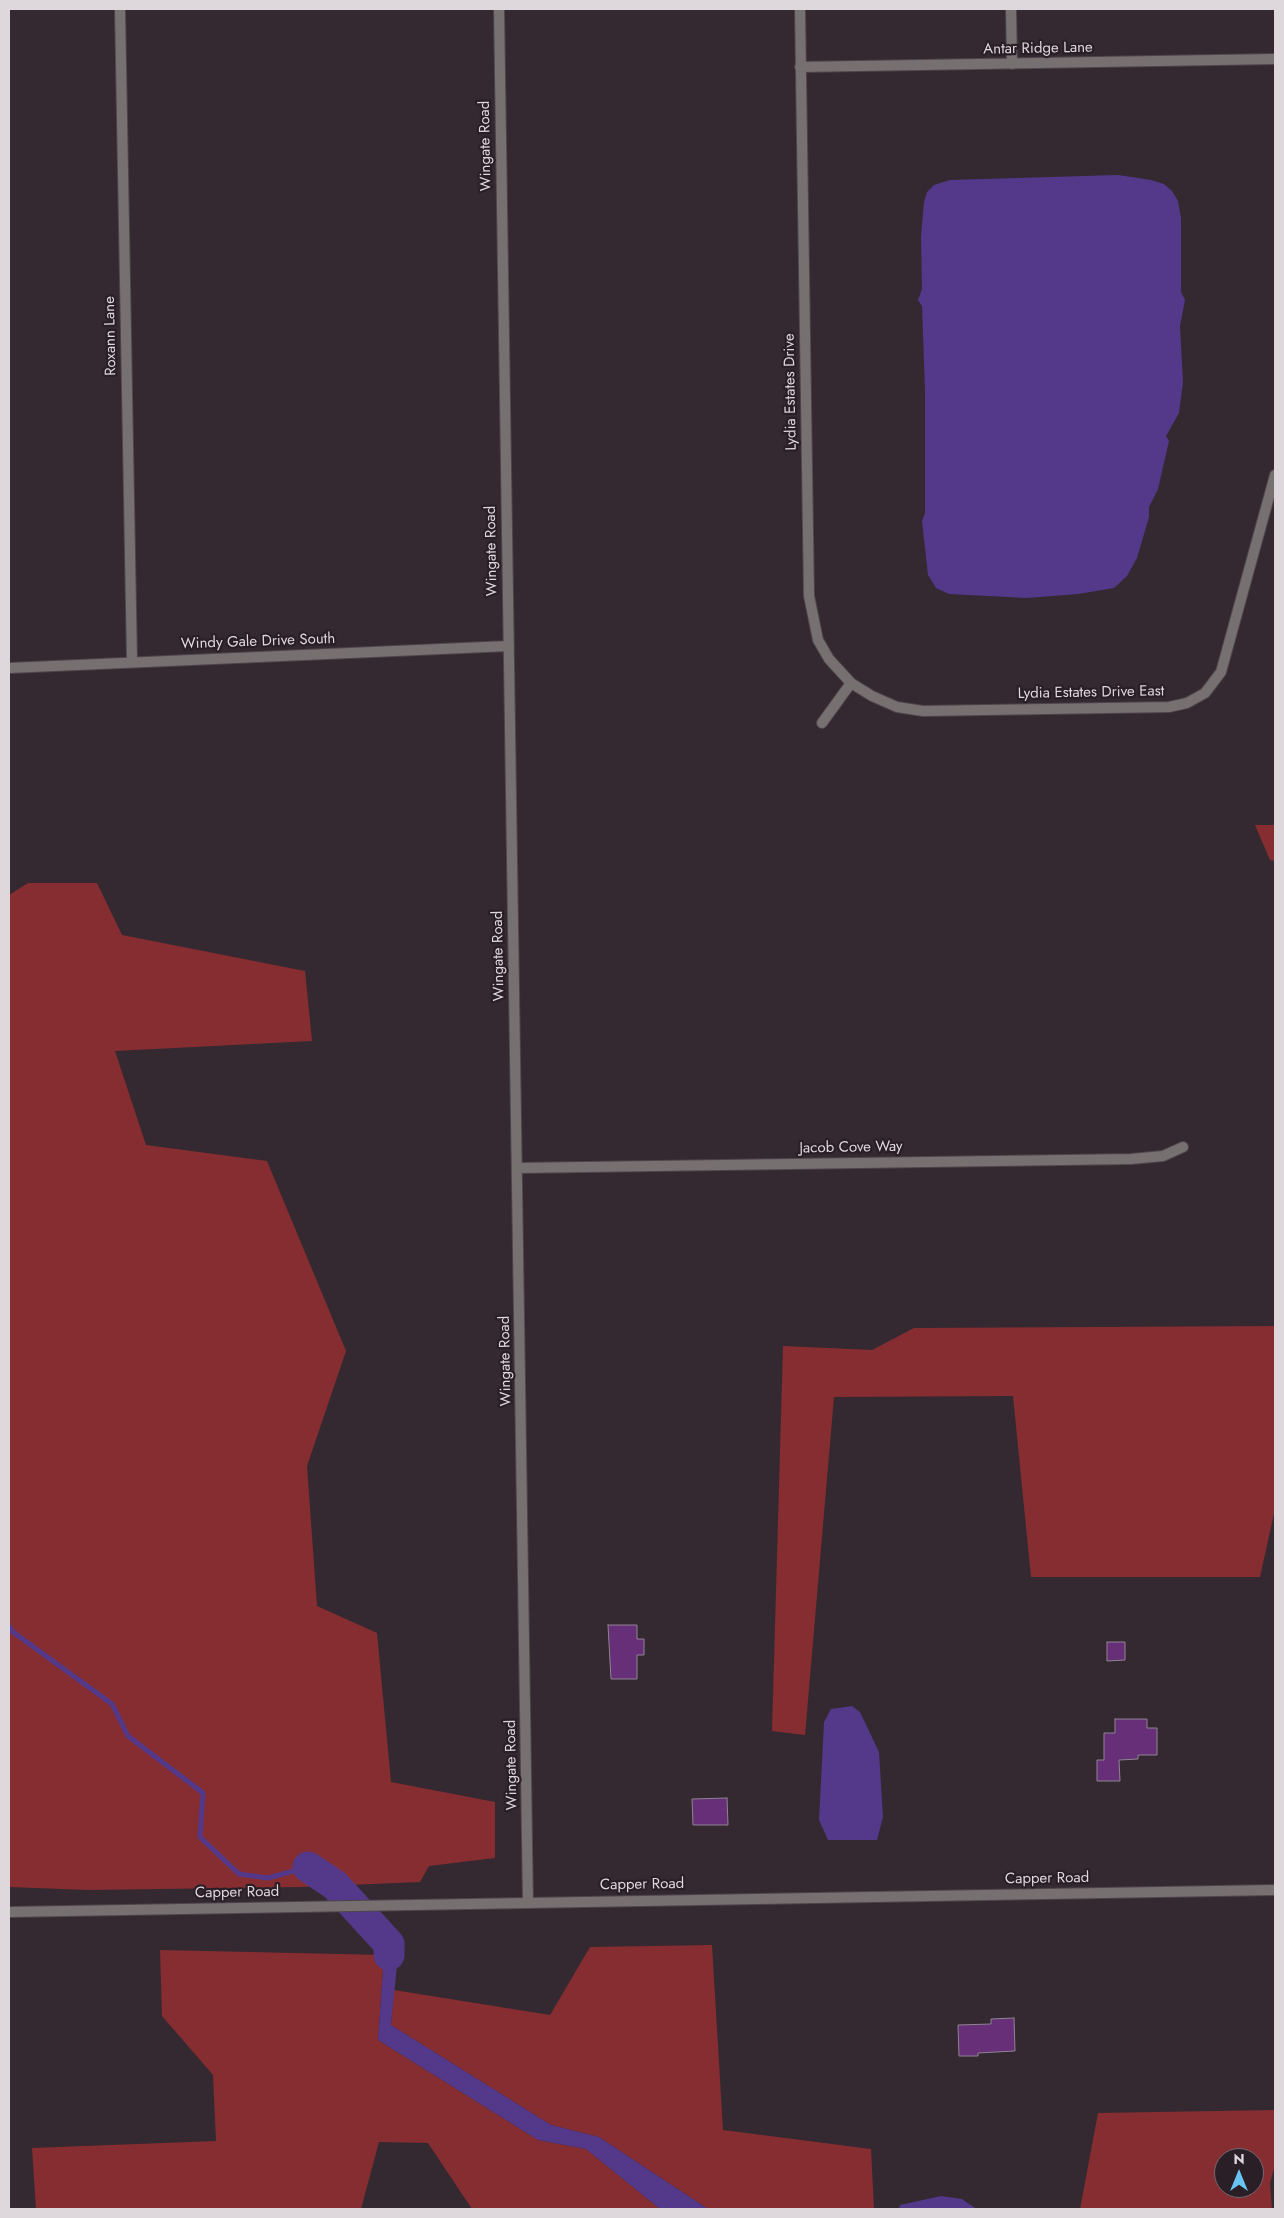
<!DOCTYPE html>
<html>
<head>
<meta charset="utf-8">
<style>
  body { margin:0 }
  #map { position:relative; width:1284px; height:2218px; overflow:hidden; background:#342930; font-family:Jost,sans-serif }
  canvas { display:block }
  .frame { position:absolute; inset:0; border:10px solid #ded7dc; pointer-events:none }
  .north { position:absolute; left:1214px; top:2148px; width:50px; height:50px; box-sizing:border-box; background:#2a1f26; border:1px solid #72696f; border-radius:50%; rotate:0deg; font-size:14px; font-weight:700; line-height:20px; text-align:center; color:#ded7dc }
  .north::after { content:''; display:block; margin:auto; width:18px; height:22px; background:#68c4f0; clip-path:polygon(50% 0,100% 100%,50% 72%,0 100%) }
</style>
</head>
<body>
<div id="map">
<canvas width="1284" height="2218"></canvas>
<div class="frame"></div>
<div class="north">N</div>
</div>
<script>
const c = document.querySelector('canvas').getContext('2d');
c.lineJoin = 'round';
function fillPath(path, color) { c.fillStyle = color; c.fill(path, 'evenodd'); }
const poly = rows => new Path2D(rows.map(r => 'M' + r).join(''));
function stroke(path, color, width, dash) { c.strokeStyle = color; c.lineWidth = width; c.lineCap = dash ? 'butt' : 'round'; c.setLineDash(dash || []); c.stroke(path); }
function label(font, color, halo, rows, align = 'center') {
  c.font = font + ' Jost,sans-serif'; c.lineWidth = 4.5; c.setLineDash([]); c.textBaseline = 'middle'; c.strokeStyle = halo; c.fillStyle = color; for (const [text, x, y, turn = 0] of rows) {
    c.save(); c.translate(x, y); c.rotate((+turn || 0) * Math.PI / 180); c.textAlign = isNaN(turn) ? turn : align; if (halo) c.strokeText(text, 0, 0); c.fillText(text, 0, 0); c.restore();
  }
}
const green = poly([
  [1255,825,1275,825,1275,861,1270,860],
  [28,883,97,883,122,935,305,971,312,1041,115,1051,146,1145,267,1161,346,1351,307,1466,317,1606,377,1633,391,1782,495,1802,495,1858,429,1866,420,1882,301,1887,89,1890,9,1887,9,895],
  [1275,1326,1275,1509,1260,1577,1031,1577,1013,1396,834,1397,805,1735,772,1731,783,1346,872,1350,914,1328],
  [712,1945,723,2130,871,2149,874,2209,708,2209,599,2137,551,2125,391,2025,394,1990,550,2015,590,1947],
  [160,1950,384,1955,378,2040,538,2140,586,2149,660,2209,472,2209,428,2143,379,2142,361,2209,36,2209,32,2148,216,2141,213,2075,162,2016],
  [1275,2110,1275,2165,1270,2183,1272,2209,1080,2209,1098,2113],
  [1224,2158,1254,2158,1254,2188,1224,2188]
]);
const water = poly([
  [1118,175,1151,180,1164,184,1172,191,1178,201,1181,218,1181,292,1185,300,1180,326,1183,382,1179,413,1166,436,1169,441,1158,489,1149,507,1149,517,1137,558,1127,576,1114,588,1078,594,1027,598,949,594,936,588,928,575,922,521,925,513,925,390,922,306,918,300,922,289,921,237,924,202,927,192,934,185,950,180],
  [852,1706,860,1712,879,1752,883,1817,877,1840,828,1840,819,1820,824,1722,831,1709],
  [365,1920,384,1920,399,1945,391,2025,551,2125,599,2137,708,2209,660,2209,586,2149,538,2140,378,2040,384,1955],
  [941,2196,962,2199,975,2208,991,2209,899,2209,900,2205]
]);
const stream = poly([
  [9,1626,13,1632,112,1704,128,1736,203,1793,200,1837,239,1874,268,1878,308,1867]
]);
const river = poly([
  [308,1867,335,1885,389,1944,389,1955]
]);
const building = poly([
  [608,1625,637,1625,637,1639,644,1639,644,1655,637,1655,637,1679,611,1679,608,1625],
  [1107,1642,1125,1642,1125,1660,1107,1661,1107,1642],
  [1115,1719,1147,1719,1147,1728,1157,1728,1157,1755,1138,1755,1138,1759,1119,1760,1120,1781,1097,1781,1097,1760,1104,1760,1104,1733,1115,1733,1115,1719],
  [727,1798,728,1825,693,1825,692,1799,727,1798],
  [1014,2018,1015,2051,978,2053,978,2056,959,2056,958,2025,991,2024,991,2019,1014,2018]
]);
const minor = poly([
  [120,9,132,662],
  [499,9,528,1902],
  [800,9,809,596,818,640,829,659,851,683,872,696,897,707,923,711,1169,707,1187,703,1205,693,1221,672,1275,475],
  [1011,9,1012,64],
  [800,67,1275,59],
  [9,668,509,646],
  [822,723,851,683],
  [518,1168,1131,1159,1163,1156,1183,1147]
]);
const tertiary = poly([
  [9,1912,1275,1890]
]);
const streetNames = [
  ["Antar Ridge Lane",1038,49,-1],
  ["Wingate Road",486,146,-91],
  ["Roxann Lane",111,336,-91],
  ["Lydia Estates Drive",791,392,-91],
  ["Wingate Road",492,551,-91],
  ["Windy Gale Drive South",258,642,-2],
  ["Lydia Estates Drive East",1091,693,-1],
  ["Wingate Road",499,956,-91],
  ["Jacob Cove Way",851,1148,-1],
  ["Wingate Road",506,1361,-91],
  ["Wingate Road",512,1765,-91],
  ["Capper Road",1047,1879,-1],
  ["Capper Road",642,1885,-1],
  ["Capper Road",237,1893,-1]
];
fillPath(green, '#862d31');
fillPath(water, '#54398a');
stroke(stream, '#54398a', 5);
stroke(river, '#54398a', 31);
fillPath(building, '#662f78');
stroke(building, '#8e8591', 1);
stroke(minor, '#4f454c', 12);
stroke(tertiary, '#4f454c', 12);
stroke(minor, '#777071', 10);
stroke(tertiary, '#777071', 10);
label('15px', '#ded7dc', '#2a1f26', streetNames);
</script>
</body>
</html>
